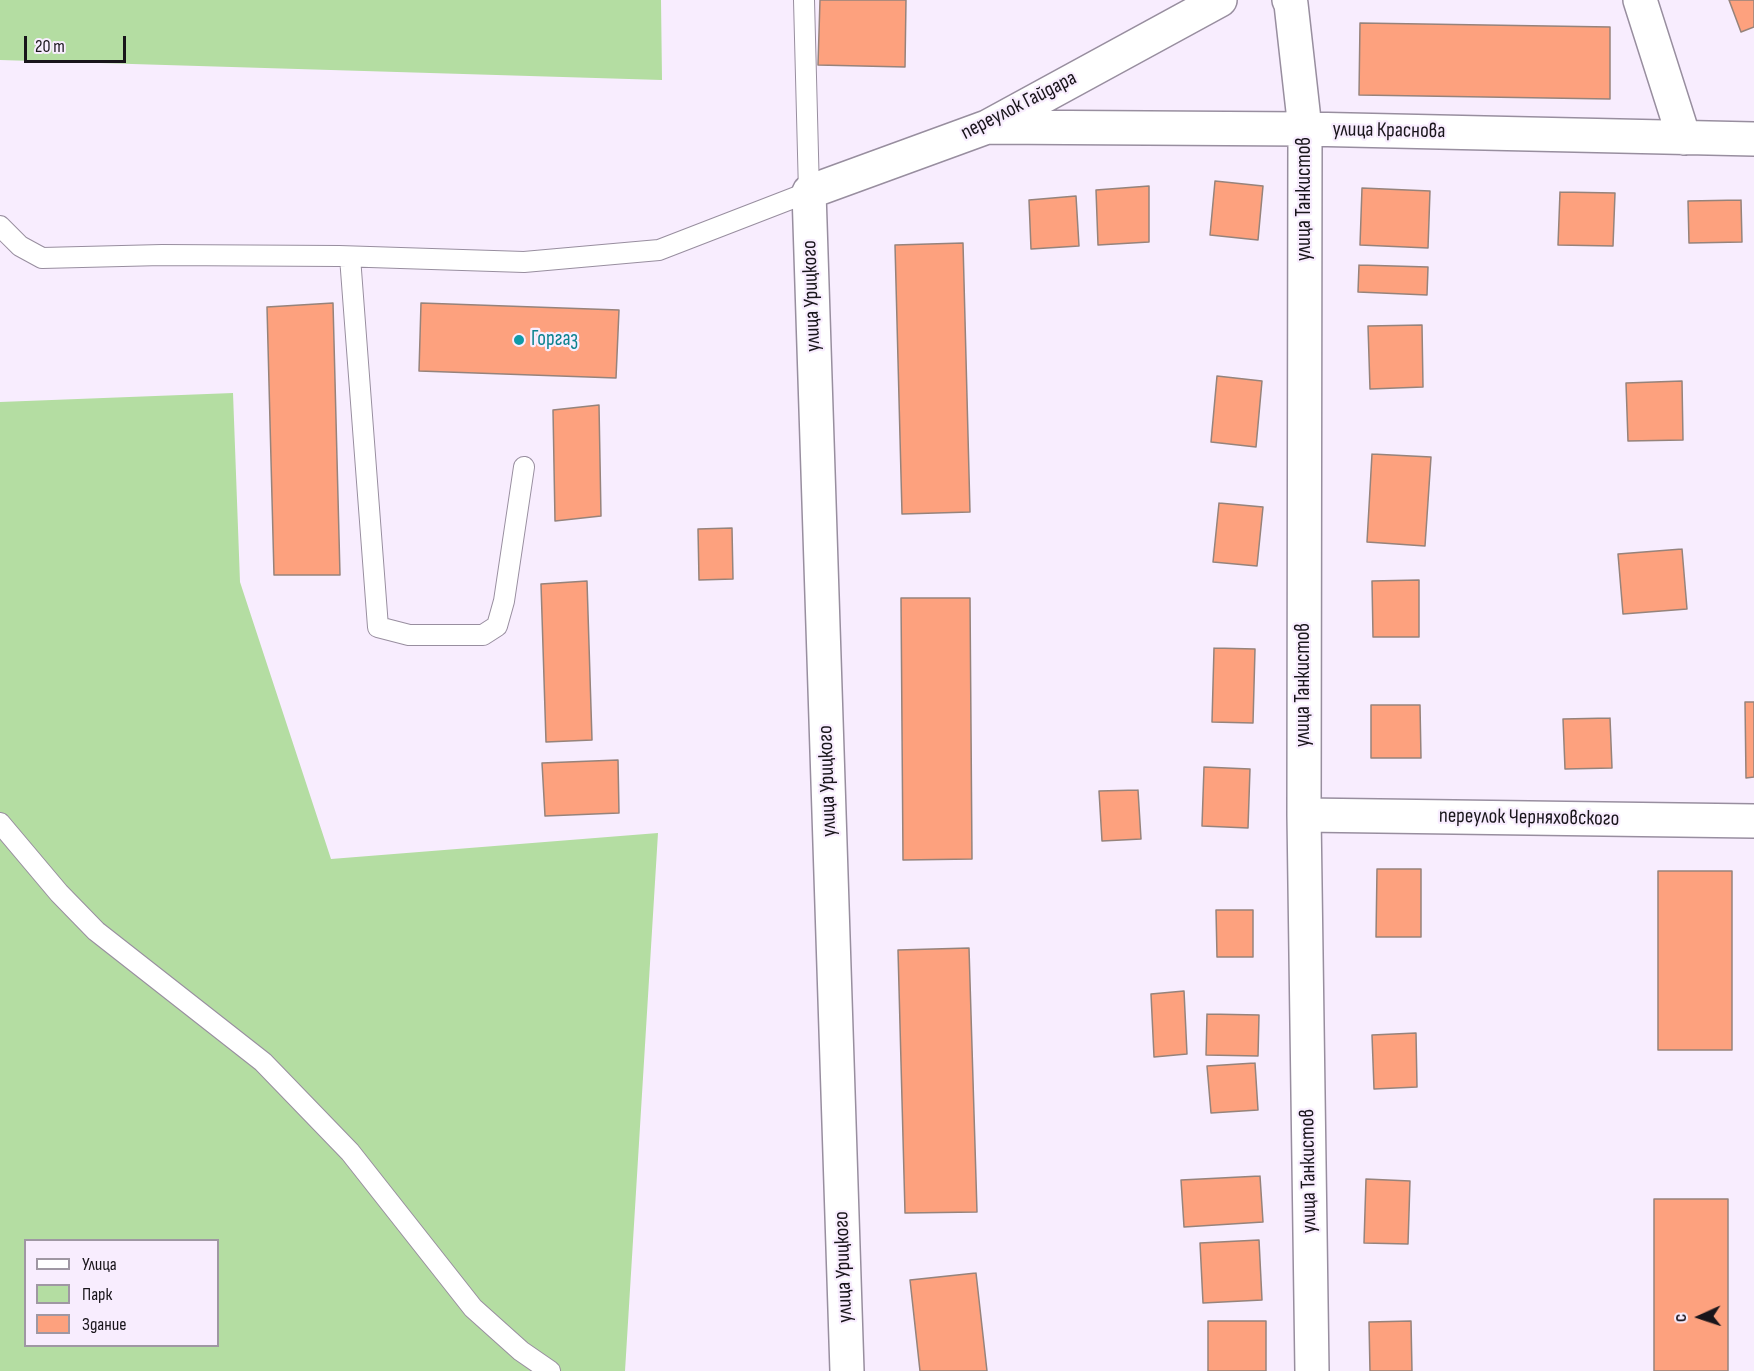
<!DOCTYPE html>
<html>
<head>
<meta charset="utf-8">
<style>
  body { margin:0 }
  #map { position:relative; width:1754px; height:1371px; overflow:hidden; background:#f8edfe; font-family:"Sofia Sans Condensed",sans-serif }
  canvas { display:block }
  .legend { position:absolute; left:24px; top:1239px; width:195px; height:108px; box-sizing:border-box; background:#f8edfe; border:2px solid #9f97a3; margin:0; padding:8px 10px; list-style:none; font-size:18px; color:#19151b }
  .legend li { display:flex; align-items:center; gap:12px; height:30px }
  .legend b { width:30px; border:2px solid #9f97a3 }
  .north { position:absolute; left:1670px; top:1287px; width:60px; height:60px; -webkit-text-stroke:4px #f8edfe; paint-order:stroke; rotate:267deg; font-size:16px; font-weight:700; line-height:24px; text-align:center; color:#19151b }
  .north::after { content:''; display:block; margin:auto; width:21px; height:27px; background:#19151b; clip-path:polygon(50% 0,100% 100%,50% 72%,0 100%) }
  .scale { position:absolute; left:24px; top:36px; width:102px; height:27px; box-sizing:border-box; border:3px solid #19151b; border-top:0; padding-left:8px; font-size:18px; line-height:21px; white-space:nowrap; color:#19151b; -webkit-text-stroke:4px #f8edfe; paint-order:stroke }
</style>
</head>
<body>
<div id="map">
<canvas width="1754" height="1371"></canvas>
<ul class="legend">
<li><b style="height:8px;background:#fff"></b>Улица</li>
<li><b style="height:16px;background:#b4dda2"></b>Парк</li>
<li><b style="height:16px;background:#fda17e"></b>Здание</li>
</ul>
<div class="north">С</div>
<div class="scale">20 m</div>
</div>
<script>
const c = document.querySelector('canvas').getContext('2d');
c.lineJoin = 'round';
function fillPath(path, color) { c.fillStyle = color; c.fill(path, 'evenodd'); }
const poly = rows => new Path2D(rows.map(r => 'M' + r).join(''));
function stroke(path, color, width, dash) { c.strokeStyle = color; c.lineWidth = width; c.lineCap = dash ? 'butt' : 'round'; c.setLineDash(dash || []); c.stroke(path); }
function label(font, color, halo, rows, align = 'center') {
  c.font = font + ' "Sofia Sans Condensed",sans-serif'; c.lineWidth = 4.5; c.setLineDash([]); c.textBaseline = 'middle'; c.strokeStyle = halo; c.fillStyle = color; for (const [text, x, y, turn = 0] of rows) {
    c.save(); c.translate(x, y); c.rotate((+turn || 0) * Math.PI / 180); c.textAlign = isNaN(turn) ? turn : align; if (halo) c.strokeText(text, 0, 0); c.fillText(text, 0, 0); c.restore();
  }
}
const green = poly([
  [0,0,661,0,662,80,0,60],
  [233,393,240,582,331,859,658,833,625,1371,0,1371,0,402],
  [26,1240,218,1240,218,1346,26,1346]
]);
const building = poly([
  [820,0,906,0,905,67,818,65,820,0],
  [1729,0,1754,0,1754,27,1741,32,1729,0],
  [1360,23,1610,27,1610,99,1359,95,1360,23],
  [1215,181,1263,186,1258,240,1210,235,1215,181],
  [1149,186,1149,242,1098,245,1096,190,1149,186],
  [1362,188,1430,191,1428,248,1360,245,1362,188],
  [1560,192,1615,193,1613,246,1558,245,1560,192],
  [1076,196,1079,246,1031,249,1029,200,1076,196],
  [1741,200,1742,242,1689,243,1688,201,1741,200],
  [963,243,970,512,902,514,895,245,963,243],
  [1359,265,1428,267,1427,295,1358,292,1359,265],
  [333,303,340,575,274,575,267,307,333,303],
  [421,303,619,310,616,378,419,371,421,303],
  [1422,325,1423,387,1370,389,1368,326,1422,325],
  [1217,376,1262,381,1256,447,1211,442,1217,376],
  [1682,381,1683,440,1628,441,1626,383,1682,381],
  [599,405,601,516,555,521,553,410,599,405],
  [1372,454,1431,457,1425,546,1367,542,1372,454],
  [1219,503,1263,507,1257,566,1213,562,1219,503],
  [732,528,733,579,699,580,698,529,732,528],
  [1682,549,1687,609,1623,614,1618,554,1682,549],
  [1419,580,1419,637,1373,637,1372,581,1419,580],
  [587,581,592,740,546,742,541,584,587,581],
  [901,598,970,598,972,859,903,860,901,598],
  [1214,648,1255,649,1253,723,1212,722,1214,648],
  [1745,702,1754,702,1754,777,1746,778,1745,702],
  [1371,705,1420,705,1421,758,1371,758,1371,705],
  [1610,718,1612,768,1565,769,1563,719,1610,718],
  [618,760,619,813,545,816,542,763,618,760],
  [1204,767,1250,769,1248,828,1202,826,1204,767],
  [1138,790,1141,839,1102,841,1099,791,1138,790],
  [1377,869,1421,869,1421,937,1376,937,1377,869],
  [1658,871,1732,871,1732,1050,1658,1050,1658,871],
  [1216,910,1253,910,1253,957,1217,957,1216,910],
  [969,948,977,1212,905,1213,898,950,969,948],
  [1184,991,1187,1054,1154,1057,1151,994,1184,991],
  [1207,1014,1259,1015,1258,1056,1206,1055,1207,1014],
  [1416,1033,1417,1087,1374,1089,1372,1035,1416,1033],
  [1255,1063,1258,1110,1211,1113,1207,1066,1255,1063],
  [1260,1176,1263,1222,1184,1227,1181,1180,1260,1176],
  [1366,1179,1410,1181,1408,1244,1364,1243,1366,1179],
  [1654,1199,1728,1199,1728,1371,1654,1371,1654,1199],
  [1259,1240,1262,1300,1203,1303,1200,1243,1259,1240],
  [976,1273,987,1371,920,1371,910,1280,976,1273],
  [1208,1321,1266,1321,1266,1371,1208,1371,1208,1321],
  [1411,1321,1412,1371,1370,1371,1369,1322,1411,1321]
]);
const lane = poly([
  [0,226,20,246,42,258,162,255,339,256,524,262,659,250,809,192,804,0],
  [350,257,378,627,409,635,483,635,497,626,504,601,524,467],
  [0,823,59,893,96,931,263,1062,350,1152,473,1308,521,1351,550,1371]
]);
const street = poly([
  [1289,0,1291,4,1305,129,1304,815,1312,1371],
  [1640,0,1684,138],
  [989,127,1305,129,1754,139],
  [1304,815,1754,821],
  [847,1371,809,192,987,127,1220,0]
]);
const markers = [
  [519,340,6,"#0f9aa8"]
];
const streetNames = [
  ["переулок Гайдара",1019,106,-27],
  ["улица Краснова",1389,131,1],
  ["улица Танкистов",1305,199,-90],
  ["улица Урицкого",812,296,-92],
  ["улица Танкистов",1304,685,-90],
  ["улица Урицкого",828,781,-92],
  ["переулок Черняховского",1529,818,1],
  ["улица Танкистов",1309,1171,-91],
  ["улица Урицкого",844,1267,-92]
];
const cultureNames = [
  ["Горгаз",531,340]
];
fillPath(green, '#b4dda2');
fillPath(building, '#fda17e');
stroke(building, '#96837b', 1.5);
stroke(lane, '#988e9f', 22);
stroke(street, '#988e9f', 36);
stroke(lane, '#fff', 20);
stroke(street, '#fff', 33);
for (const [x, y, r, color] of markers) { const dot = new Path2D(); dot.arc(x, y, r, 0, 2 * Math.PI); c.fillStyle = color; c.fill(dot); stroke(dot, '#f8edfe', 2); }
label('21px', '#19151b', '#f8edfe', streetNames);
label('21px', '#0d838f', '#f8edfe', cultureNames, 'left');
</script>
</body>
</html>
